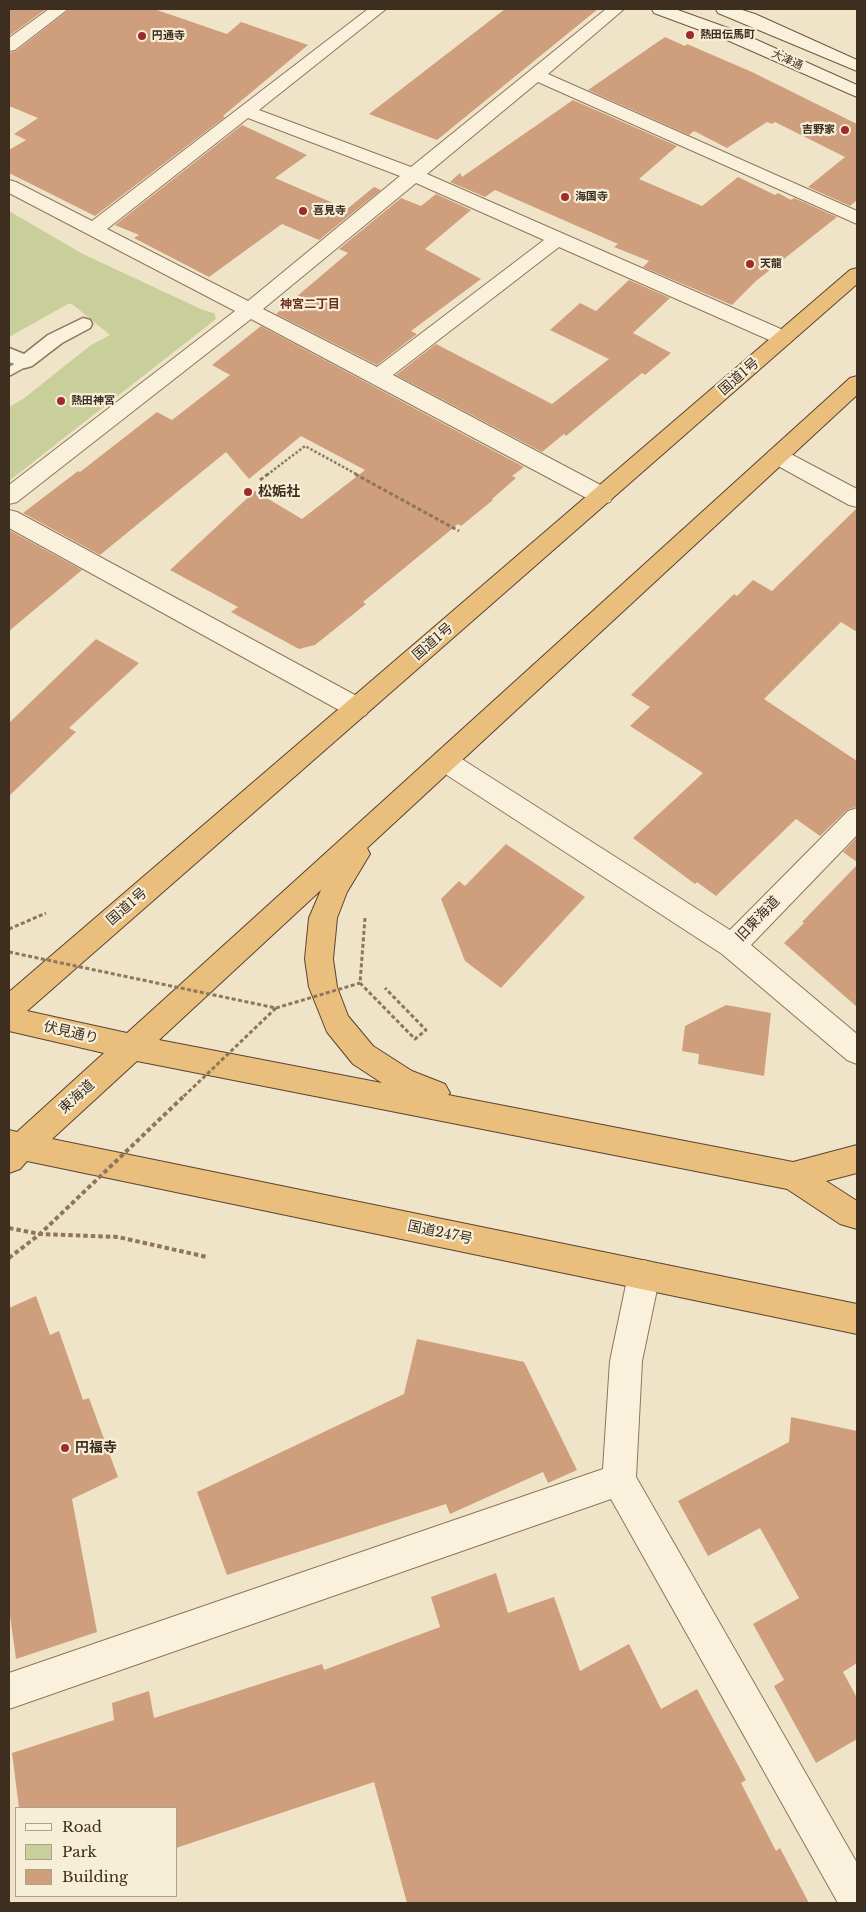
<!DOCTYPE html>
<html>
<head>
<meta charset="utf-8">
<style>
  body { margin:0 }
  #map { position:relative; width:866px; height:1912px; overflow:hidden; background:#f0e4c8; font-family:"Libre Baskerville",serif }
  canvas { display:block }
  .frame { position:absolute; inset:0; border:10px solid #3d2e20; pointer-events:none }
  .legend { position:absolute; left:15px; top:1807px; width:162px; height:90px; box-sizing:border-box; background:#f7eed8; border:1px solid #ada18e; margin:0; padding:6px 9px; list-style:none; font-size:15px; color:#3d2e20 }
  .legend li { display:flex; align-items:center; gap:10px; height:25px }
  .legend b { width:25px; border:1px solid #ada18e }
</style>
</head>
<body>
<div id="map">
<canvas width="866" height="1912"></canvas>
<div class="frame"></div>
<ul class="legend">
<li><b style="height:6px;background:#faf1dc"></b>Road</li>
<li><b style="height:14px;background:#c9cf9b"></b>Park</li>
<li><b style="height:14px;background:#cf9f7d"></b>Building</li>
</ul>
</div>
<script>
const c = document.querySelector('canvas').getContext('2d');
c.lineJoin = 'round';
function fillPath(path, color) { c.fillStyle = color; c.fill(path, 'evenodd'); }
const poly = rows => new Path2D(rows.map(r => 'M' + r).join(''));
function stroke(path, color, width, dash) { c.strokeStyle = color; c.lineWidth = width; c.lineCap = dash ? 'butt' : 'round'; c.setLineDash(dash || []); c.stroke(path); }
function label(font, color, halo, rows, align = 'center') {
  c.font = font + ' "Libre Baskerville","Noto Sans JP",serif'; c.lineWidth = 4.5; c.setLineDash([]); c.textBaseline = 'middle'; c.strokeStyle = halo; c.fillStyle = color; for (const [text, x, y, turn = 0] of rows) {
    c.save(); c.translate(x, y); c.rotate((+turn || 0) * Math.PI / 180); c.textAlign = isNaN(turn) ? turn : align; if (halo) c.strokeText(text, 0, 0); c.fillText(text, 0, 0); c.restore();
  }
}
const green = poly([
  [9,211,83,254,203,310,214,313,216,319,9,481,9,407,23,399,91,345,110,335,72,304,68,304,9,337]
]);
const building = poly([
  [9,9,46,9,9,36],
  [70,9,154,9,227,34,241,22,308,45,223,116,225,117,95,216,9,173,9,150,26,140,14,134,38,118,9,106,9,53,16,51],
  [505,9,598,9,437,140,369,114],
  [665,37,685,46,687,44,752,72,857,124,857,200,850,206,808,187,845,157,775,122,772,124,767,122,727,148,694,131,689,135,588,90],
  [573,100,677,146,639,179,702,206,738,177,775,195,778,193,791,200,794,198,837,217,756,281,732,305,643,267,649,261,614,247,618,244,495,190,485,197,450,182,460,173,462,177],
  [242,125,307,155,275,178,347,209,374,187,381,190,319,240,282,224,209,277,134,238,139,235,115,225],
  [436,194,471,210,425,249,481,279,411,331,417,334,377,365,276,314,348,253,339,249,401,198,421,206],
  [629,280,670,298,633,333,671,353,645,375,642,373,566,436,564,434,542,452,396,375,436,344,552,404,609,359,550,330,580,303,596,311],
  [261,326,524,467,512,476,516,478,492,499,493,500,461,526,458,524,363,602,366,604,315,645,299,649,231,612,238,607,170,570,255,491,302,519,365,470,301,436,249,479,226,452,100,555,23,513,78,471,80,472,157,412,172,420,230,375,212,365],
  [856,509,857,632,841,622,764,699,857,761,857,806,847,810,820,836,796,819,716,896,697,882,695,884,633,838,703,773,630,726,650,707,631,695,734,594,737,596,753,580,772,591],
  [9,530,82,570,9,631],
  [96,639,139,663,69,728,76,732,9,796,9,723],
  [857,837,857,862,843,852],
  [506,844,585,897,501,988,465,961,441,899,459,881,465,886],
  [857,865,857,1007,784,943,804,923,802,922],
  [726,1005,771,1013,764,1076,698,1064,699,1054,682,1051,685,1026],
  [36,1296,50,1335,59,1331,83,1400,89,1398,118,1477,72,1499,97,1632,16,1659,9,1609,9,1308],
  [417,1339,524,1362,577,1470,548,1483,543,1472,450,1514,446,1504,227,1575,197,1492,404,1394],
  [791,1417,857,1431,857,1663,843,1672,857,1698,857,1739,816,1763,774,1686,784,1680,753,1624,799,1598,760,1528,708,1556,678,1501,789,1442],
  [496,1573,508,1613,554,1597,580,1671,629,1644,661,1709,697,1689,746,1780,741,1783,776,1851,780,1848,809,1903,407,1903,374,1782,176,1848,176,1808,19,1808,12,1753,114,1720,112,1703,149,1691,154,1718,322,1664,324,1670,440,1627,431,1597]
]);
const pathFar2 = poly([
  [267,475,305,446,358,475]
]);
const pathFar1 = poly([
  [355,474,459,531],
  [260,480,268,474],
  [365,918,360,983,415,1039,426,1030,385,988],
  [9,929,46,913]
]);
const path = poly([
  [9,1258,40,1234,118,1237,207,1257]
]);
const service = poly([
  [25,358,31,362,29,365,9,376,9,367,25,358]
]);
const pedestrian = poly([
  [83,318,90,320,92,324,90,328,62,343,32,366,25,368,9,362,9,348,24,354,48,335,83,318]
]);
const minor = poly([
  [49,9,68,9,15,50,9,51,9,38,49,9],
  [368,9,386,9,259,110,411,167,606,9,624,9,548,74,857,211,857,224,538,82,427,174,790,333,793,338,790,343,783,345,776,343,559,247,393,375,610,490,613,496,610,502,602,504,594,502,251,319,17,502,9,504,9,485,235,311,9,193,9,180,16,182,92,221,368,9],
  [248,118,400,176,248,301,107,229,248,118],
  [416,183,544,240,377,367,263,309,416,183],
  [777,448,785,451,857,489,857,507,849,505,769,461,766,456,769,451,777,448],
  [9,510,17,512,366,701,369,708,366,715,357,718,348,715,9,528,9,510],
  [445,751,454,754,730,930,848,811,857,808,857,835,751,945,857,1034,857,1064,847,1060,722,954,436,768,432,761,436,754,445,751],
  [644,1260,655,1264,660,1275,642,1361,636,1477,857,1863,857,1903,838,1903,611,1499,9,1709,9,1673,603,1469,610,1361,628,1275,633,1264,644,1260]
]);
const secondary = poly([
  [652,9,675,9,739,32,857,85,857,97,727,40,654,13,652,9],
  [716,9,739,9,755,14,857,60,857,71,718,13,716,9]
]);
const trunk = poly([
  [857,268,857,284,27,1011,127,1033,850,378,857,376,857,395,367,848,370,854,347,892,337,918,333,959,337,987,348,1016,373,1046,412,1071,445,1084,450,1093,448,1095,793,1162,857,1145,857,1173,826,1181,857,1201,857,1229,840,1224,787,1189,137,1061,52,1139,857,1304,857,1334,27,1161,20,1169,9,1173,9,1130,17,1132,104,1053,9,1031,9,992,850,270,857,268],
  [321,890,309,918,305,959,309,987,327,1032,353,1064,382,1083,159,1040,321,890]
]);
const pathBridgeFar1 = poly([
  [9,952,276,1008,183,1097],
  [276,1008,360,983]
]);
const pathBridge = poly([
  [9,1228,40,1234,184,1096]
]);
const markers = [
  [690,35,5,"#9e2a2b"],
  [142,36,5,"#9e2a2b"],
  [845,130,5,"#9e2a2b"],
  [565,197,5,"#9e2a2b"],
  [303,211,5,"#9e2a2b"],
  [750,264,5,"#9e2a2b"],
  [61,401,5,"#9e2a2b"],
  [248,492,5,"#9e2a2b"],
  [65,1448,5,"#9e2a2b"]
];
const farPoinames = [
  ["熱田伝馬町",700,35],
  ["円通寺",152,36],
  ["吉野家",835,130,"right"],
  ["海国寺",575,197],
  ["喜見寺",313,211],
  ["天龍",760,264],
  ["熱田神宮",71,401]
];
const farStreetnames = [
  ["大津通",787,60,24]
];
const farNeighbourhoodnames = [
  ["神宮二丁目",310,305]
];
const streetNames = [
  ["国道1号",739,377,-41],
  ["国道1号",433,642,-41],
  ["国道1号",127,907,-41],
  ["旧東海道",758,919,-46],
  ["伏見通り",71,1033,13],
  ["東海道",77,1097,-42],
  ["国道247号",440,1233,12]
];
const poiNames = [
  ["松姤社",258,492],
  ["円福寺",75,1448]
];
fillPath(green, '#c9cf9b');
fillPath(building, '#cf9f7d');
stroke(service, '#8d765c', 3);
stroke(pedestrian, '#8d765c', 3);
stroke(minor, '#8d765c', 2);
stroke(secondary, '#6f573f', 2);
stroke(trunk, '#5b4430', 2);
stroke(pathFar2, '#8d765c', 2.5, [2.5, 2]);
stroke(pathFar1, '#8d765c', 3, [4, 2.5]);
stroke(path, '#8d765c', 4, [4.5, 3]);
fillPath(service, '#faf1dc');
fillPath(pedestrian, '#faf1dc');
fillPath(minor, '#faf1dc');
fillPath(secondary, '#faf1dc');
fillPath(trunk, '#eabe7c');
stroke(pathBridgeFar1, '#8d765c', 3, [4, 2.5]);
stroke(pathBridge, '#8d765c', 4, [4.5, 3]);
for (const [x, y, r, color] of markers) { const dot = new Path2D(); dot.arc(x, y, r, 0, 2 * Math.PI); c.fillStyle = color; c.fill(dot); stroke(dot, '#f7eed8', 2); }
label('bold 11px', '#3d2e20', '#f7eed8', farPoinames, 'left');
label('11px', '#3d2e20', '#f7eed8', farStreetnames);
label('bold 12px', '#6b2e1e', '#f7eed8', farNeighbourhoodnames);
label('14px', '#3d2e20', '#f7eed8', streetNames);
label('bold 14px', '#3d2e20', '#f7eed8', poiNames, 'left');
</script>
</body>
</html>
